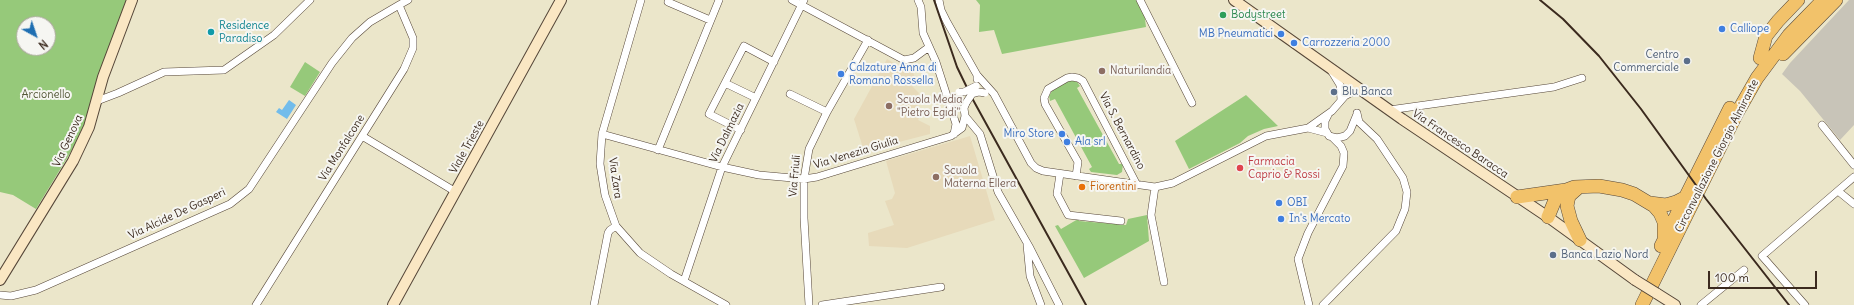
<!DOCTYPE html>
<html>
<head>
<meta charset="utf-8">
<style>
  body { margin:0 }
  #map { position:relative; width:1854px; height:305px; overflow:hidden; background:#ebe6ca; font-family:Delius,sans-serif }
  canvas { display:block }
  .north { position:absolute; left:16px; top:16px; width:40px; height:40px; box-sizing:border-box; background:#f6f6f2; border:1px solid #aba49d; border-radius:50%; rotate:140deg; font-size:11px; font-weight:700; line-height:16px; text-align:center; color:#3b2a1e }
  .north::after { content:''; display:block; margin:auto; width:14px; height:18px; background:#1f6fb2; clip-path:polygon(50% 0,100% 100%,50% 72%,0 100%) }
  .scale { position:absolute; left:1708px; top:271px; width:109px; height:18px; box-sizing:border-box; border:2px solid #3b2a1e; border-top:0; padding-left:5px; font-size:12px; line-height:14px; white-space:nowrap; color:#3b2a1e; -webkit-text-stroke:3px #f6f6f2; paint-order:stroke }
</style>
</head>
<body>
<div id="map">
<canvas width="1854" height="305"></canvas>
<div class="north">N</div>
<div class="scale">100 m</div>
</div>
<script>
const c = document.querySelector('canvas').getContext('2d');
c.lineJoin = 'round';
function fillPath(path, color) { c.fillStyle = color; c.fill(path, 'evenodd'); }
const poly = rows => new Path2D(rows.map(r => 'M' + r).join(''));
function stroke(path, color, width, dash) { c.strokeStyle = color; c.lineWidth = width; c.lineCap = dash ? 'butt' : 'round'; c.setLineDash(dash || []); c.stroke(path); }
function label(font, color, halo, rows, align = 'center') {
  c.font = font + ' Delius,sans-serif'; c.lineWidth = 4; c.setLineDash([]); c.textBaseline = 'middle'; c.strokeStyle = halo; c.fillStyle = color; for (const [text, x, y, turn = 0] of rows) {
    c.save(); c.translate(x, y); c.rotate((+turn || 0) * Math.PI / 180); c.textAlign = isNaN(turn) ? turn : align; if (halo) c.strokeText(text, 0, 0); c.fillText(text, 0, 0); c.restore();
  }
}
const built = poly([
  [887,59,902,68,908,67,913,72,915,79,912,86,919,93,916,100,919,102,915,110,921,114,918,120,930,126,930,134,864,151,854,119],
  [970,136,995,220,907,248,869,246,868,233,894,225,885,201,892,199,895,193,886,161]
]);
const industrial = poly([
  [1849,0,1854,0,1854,125,1840,140,1800,91,1782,74,1790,63]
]);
const green = poly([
  [0,0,126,0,96,84,89,114,72,150,36,209,13,195,0,192],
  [24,24,48,24,48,48,24,48],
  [976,0,1139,0,1144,11,1146,27,1002,54,994,30,979,32,980,5],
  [305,62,320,72,305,96,290,87],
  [1070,80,1077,82,1080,86,1077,88,1119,164,1123,164,1122,172,1117,175,1091,172,1089,169,1092,167,1055,99,1050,101,1049,96,1052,91],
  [1246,95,1278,126,1264,129,1248,136,1240,143,1189,169,1175,141],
  [1147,215,1149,241,1084,278,1055,226,1058,225,1061,229,1078,219,1079,221,1126,225,1128,219]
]);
const water = poly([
  [289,100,296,105,287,119,276,112,279,108,282,110]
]);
const street = poly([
  [641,0,602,134,600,164,605,195,616,226,640,253,671,274,726,305],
  [669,0,668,2,710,20],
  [792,0,904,60,914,58,929,47],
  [918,0,921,7,923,33,936,62,956,124,954,134],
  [939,0,941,10,947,22,977,75,977,79],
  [1140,0,1192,103],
  [1332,72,1340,85,1341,100],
  [977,75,994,94,1031,163,1036,168,1043,171,1155,187,1173,183,1266,136,1308,128,1332,111,1345,96,1360,88],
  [725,83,756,98],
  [790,94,827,112],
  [97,101,118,93,164,72,224,70,274,35,310,0],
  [1389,110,1554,87,1582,78],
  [1328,115,1325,121,1325,129,1329,136,1337,138,1345,136,1350,131,1357,114],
  [965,116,980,134,998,192,1030,248,1059,305],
  [1822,125,1854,165],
  [1308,128,1327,133],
  [741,130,709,114,744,46,774,62],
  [602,134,722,167,759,175,804,179,817,177,951,136,962,128,965,116,964,108,966,103],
  [362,136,456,192],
  [658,150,719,0],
  [1060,174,1057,194,1068,215,1121,221],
  [1076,176,1078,162,1045,104,1044,98,1048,89,1067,78,1072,77,1078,78,1083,81,1137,185],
  [1155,187,1151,215,1164,282],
  [1838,191,1854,204],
  [1027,245,1030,276,1041,305],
  [684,281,722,167,804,0],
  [0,295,11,296,36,290,230,204,249,189,332,63,352,38,370,22,399,5],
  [256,305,404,69,413,48,413,38,399,5,408,0],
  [594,305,608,233,610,230,616,226],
  [809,305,804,218,804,179,809,149,827,112,868,40],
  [822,305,941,287],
  [1309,305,1298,259,1308,233,1343,166,1344,153,1341,146,1332,137],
  [1323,305,1396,231,1405,209,1407,192,1403,178,1377,139,1359,122,1357,113],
  [1701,305,1744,270],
  [1805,305,1762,256,1854,177]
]);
const secondary = poly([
  [1234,0,1402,119,1548,217,1635,280],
  [0,280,73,161,89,127,103,77,132,0],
  [1656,293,1675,305],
  [393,305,561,0]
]);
const highway = poly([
  [1783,54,1836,0],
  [1760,58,1766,36,1778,21,1798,0],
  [1578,188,1569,196,1567,206,1571,221,1580,240],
  [1517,197,1566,190],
  [1650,203,1666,205,1676,202,1684,198],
  [1548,217,1555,200,1566,190,1574,187,1599,186,1622,190,1634,194,1654,206,1660,213,1664,222,1664,236],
  [1661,246,1730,108],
  [1642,305,1737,113,1757,78,1789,35,1823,0]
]);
const rail = poly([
  [934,0,957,67,972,98,1086,305],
  [1540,0,1563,19,1599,56,1641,109,1706,199,1789,305]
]);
const streetBridge = poly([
  [959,92,964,92,976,86],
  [966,103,972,94,979,92,985,93]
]);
const secondaryBridge = poly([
  [1635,280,1656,293]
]);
const markers = [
  [1223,15,4,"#2e9e5b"],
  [1722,29,4,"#3f7fe0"],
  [211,32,4,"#0f9aa8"],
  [1281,34,4,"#3f7fe0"],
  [1294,43,4,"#3f7fe0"],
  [1687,61,4,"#5c6f8a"],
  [1102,71,4,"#8d6e63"],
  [841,74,4,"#3f7fe0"],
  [1334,92,4,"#5c6f8a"],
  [889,106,4,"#8d6e63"],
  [1062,134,4,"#3f7fe0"],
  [1067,142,4,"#3f7fe0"],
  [1240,168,4,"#e0444e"],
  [936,177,4,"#8d6e63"],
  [1082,187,4,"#e8710a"],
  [1279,203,4,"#3f7fe0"],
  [1281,219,4,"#3f7fe0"],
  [1553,255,4,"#5c6f8a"]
];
const leisureNames = [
  ["Bodystreet",1231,15]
];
const cultureNames = [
  ["Residence",219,26],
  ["Paradiso",219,39]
];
const shopNames = [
  ["Calliope",1730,29],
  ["MB Pneumatici",1273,34,"right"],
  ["Carrozzeria 2000",1302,43],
  ["Calzature Anna di",849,68],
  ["Romano Rossella",849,81],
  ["Miro Store",1054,134,"right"],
  ["Ala srl",1075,142],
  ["OBI",1287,203],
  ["In's Mercato",1289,219]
];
const serviceNames = [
  ["Centro",1679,55,"right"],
  ["Commerciale",1679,68,"right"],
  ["Blu Banca",1342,92],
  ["Banca Lazio Nord",1561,255]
];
const educationNames = [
  ["Naturilandia",1110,71],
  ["Scuola Media",897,100],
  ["\"Pietro Egidi\"",897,113],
  ["Scuola",944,171],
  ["Materna Ellera",944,184]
];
const parkNames = [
  ["Arcionello",46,95]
];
const streetNames = [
  ["Via S. Bernardino",1122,131,62],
  ["Via Dalmazia",727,133,-64],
  ["Via Genova",68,141,-65],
  ["Via Francesco Baracca",1460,144,34],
  ["Viale Trieste",467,147,-61],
  ["Via Monfalcone",342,148,-58],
  ["Via Venezia Giulia",856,153,-17],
  ["Circonvallazione Giorgio Almirante",1717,156,-63],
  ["Via Friuli",795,176,-85],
  ["Via Zara",615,178,82],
  ["Via Alcide De Gasperi",177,214,-25]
];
const healthNames = [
  ["Farmacia",1248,162],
  ["Caprio & Rossi",1248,175]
];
const foodNames = [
  ["Fiorentini",1090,187]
];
fillPath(built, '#e7daba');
fillPath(industrial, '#c8c4b8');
fillPath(green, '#96c97a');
fillPath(water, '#72bceb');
stroke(street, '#554638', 8);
stroke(secondary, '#554638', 12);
stroke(highway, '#554638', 14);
stroke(street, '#fff', 7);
stroke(secondary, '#fae7c3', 10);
stroke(highway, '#f2c26a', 13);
stroke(rail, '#3b2a1e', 2);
stroke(streetBridge, '#554638', 8, []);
stroke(secondaryBridge, '#554638', 12, []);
stroke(streetBridge, '#fff', 7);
stroke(secondaryBridge, '#fae7c3', 10);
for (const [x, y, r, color] of markers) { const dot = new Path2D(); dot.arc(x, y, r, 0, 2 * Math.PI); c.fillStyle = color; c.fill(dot); stroke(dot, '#f6f6f2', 1.5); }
label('11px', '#27864d', '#f6f6f2', leisureNames, 'left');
label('11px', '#0d838f', '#f6f6f2', cultureNames, 'left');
label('11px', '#366cbe', '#f6f6f2', shopNames, 'left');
label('11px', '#4e5e75', '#f6f6f2', serviceNames, 'left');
label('11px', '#785e54', '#f6f6f2', educationNames, 'left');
label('11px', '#565a3a', '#f6f6f2', parkNames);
label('11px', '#3b2a1e', '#f6f6f2', streetNames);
label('11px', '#be3a42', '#f6f6f2', healthNames, 'left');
label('11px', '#c56008', '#f6f6f2', foodNames, 'left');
</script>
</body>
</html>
